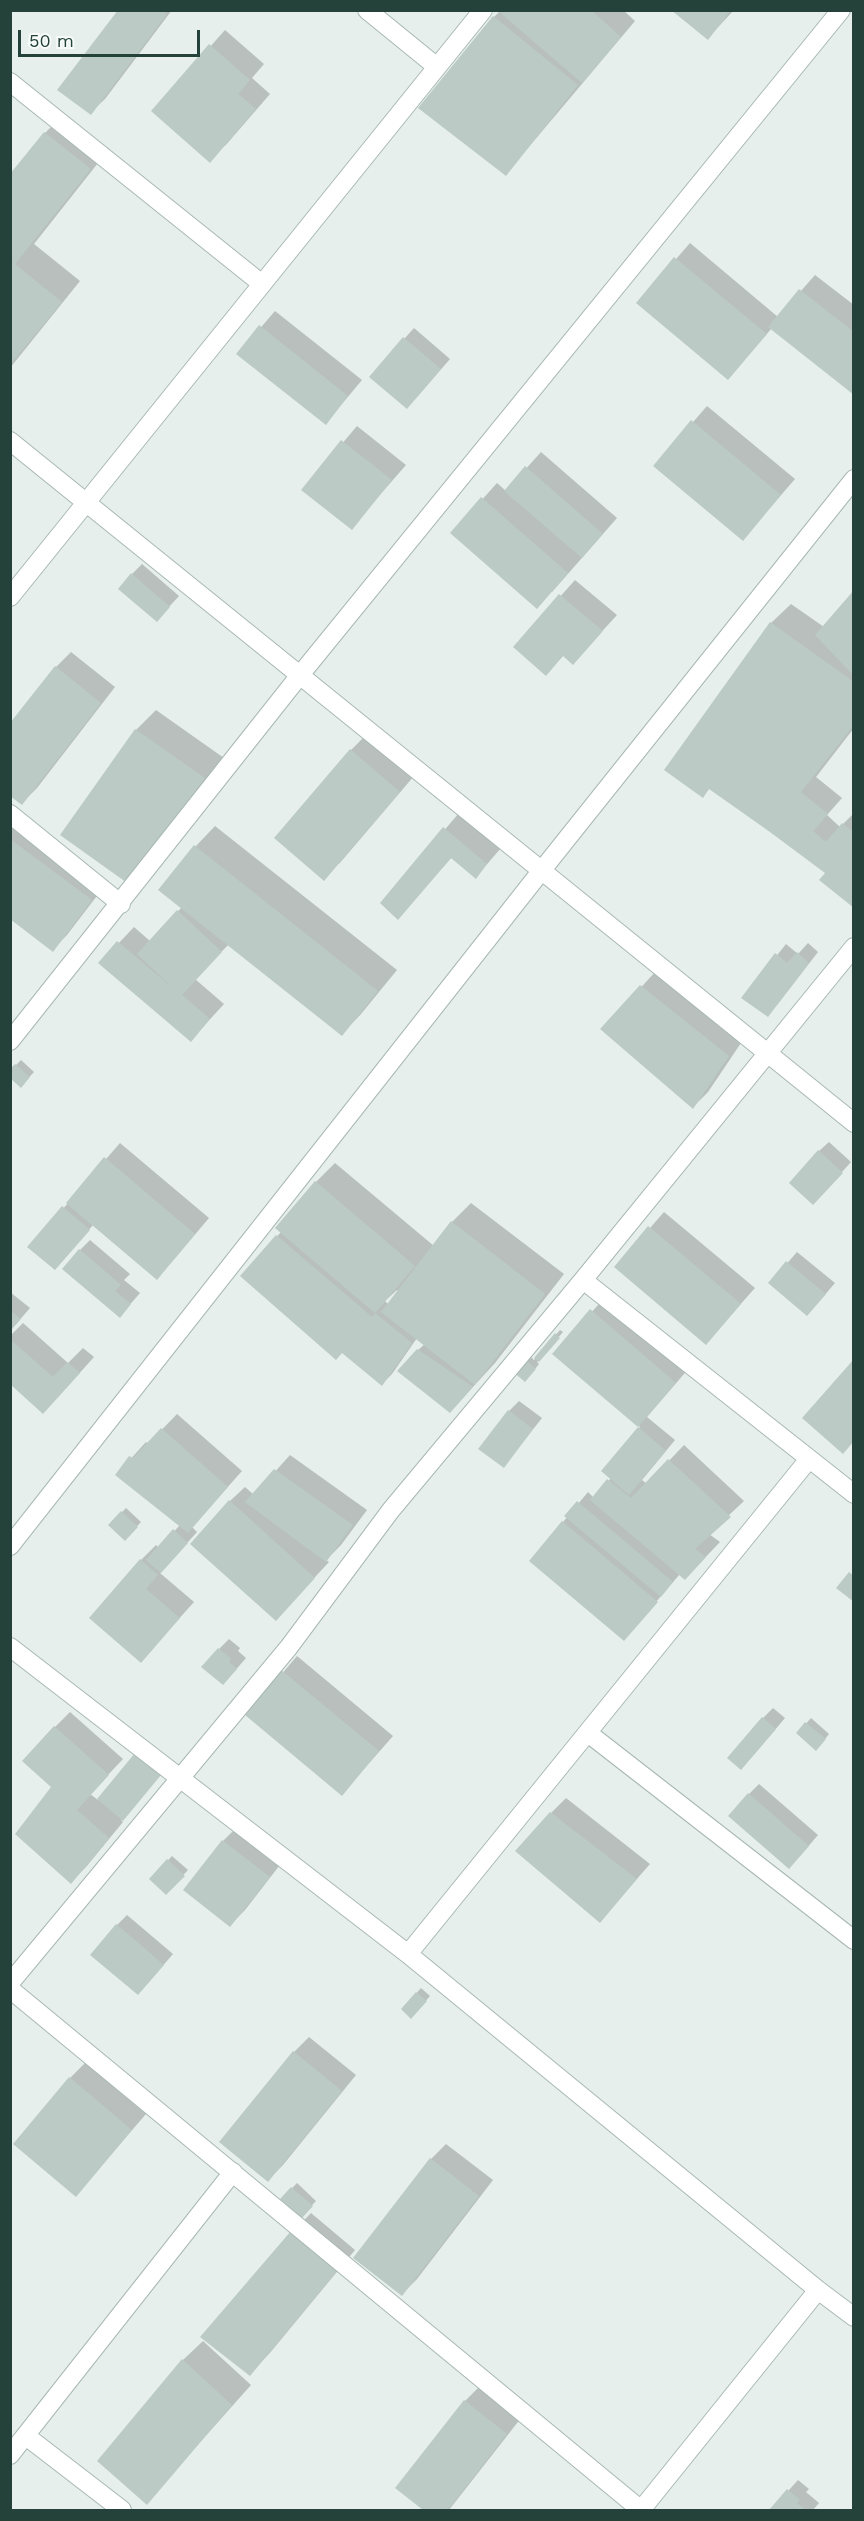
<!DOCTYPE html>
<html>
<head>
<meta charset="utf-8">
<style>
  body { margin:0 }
  #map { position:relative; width:864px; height:2521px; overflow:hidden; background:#e6efeb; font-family:"Work Sans",sans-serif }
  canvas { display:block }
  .frame { position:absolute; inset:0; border:12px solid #24423a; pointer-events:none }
  .scale { position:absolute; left:18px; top:30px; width:182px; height:27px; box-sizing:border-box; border:3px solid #24423a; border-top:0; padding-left:8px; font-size:18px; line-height:21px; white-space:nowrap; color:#24423a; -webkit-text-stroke:4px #f7fbf9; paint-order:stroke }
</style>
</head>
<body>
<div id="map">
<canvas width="864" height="2521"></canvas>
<div class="frame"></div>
<div class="scale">50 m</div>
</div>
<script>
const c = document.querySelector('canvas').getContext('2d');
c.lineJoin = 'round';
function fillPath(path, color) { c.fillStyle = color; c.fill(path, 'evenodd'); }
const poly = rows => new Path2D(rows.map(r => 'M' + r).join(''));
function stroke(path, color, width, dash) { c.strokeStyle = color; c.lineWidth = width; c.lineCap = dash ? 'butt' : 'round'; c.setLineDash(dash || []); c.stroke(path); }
const shadow = poly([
  [119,10,172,10,105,99,90,113],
  [501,10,623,10,635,21,506,174,494,17],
  [674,10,734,10,708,38],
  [225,30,264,64,252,78,270,94,225,146,153,111],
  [64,114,109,149,34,244,80,281,10,368,10,176,45,133],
  [690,243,778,317,815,275,854,305,854,393,772,328,728,378,638,303],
  [275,311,362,380,326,423,238,354],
  [414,328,450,359,417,397,371,376],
  [707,406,795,479,743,539,655,466],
  [357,426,406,465,351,528,303,490],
  [541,452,617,518,552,592,452,533,497,483,506,491],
  [142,564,179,596,157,620,132,574],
  [575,580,617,615,573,663,564,655,546,673,515,647],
  [854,593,854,728,816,777,842,798,827,815,840,827,854,813,854,906,827,873,710,788,702,796,771,623,791,604,824,627],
  [71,652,115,687,37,788,22,803,56,667],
  [156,710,224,758,130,883,62,835,136,730],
  [366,735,414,776,339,864,351,750],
  [459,813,501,848,476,877,452,857,398,918,382,903],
  [10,815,106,884,67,935,52,950,10,918],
  [215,826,397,970,361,1014,342,1034,229,944,195,979,224,1004,191,1040,100,963,134,927,150,941,182,907,161,890,196,846],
  [808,943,818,952,777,1005,743,998,786,944,798,954],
  [656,971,743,1040,708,1092,693,1107,603,1029],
  [21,1060,34,1072,21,1086,10,1071],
  [829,1142,851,1162,823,1193,819,1151],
  [120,1143,209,1218,171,1263,94,1224,55,1268,30,1247],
  [335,1163,434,1246,452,1222,471,1203,564,1274,495,1363,460,1401,418,1350,425,1344,417,1338,392,1374,382,1384,343,1352,242,1276,281,1232,316,1182],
  [397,1290,398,1291,388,1304,385,1301],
  [664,1212,755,1288,706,1343,616,1267],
  [90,1240,130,1274,124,1280,140,1293,120,1316,80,1250],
  [797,1252,835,1283,817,1304,770,1283],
  [10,1292,30,1308,10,1331],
  [607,1295,690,1367,647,1417,675,1440,642,1480,647,1484,684,1445,744,1501,709,1534,720,1542,700,1563,680,1574,624,1639,563,1522,588,1492,594,1498,611,1478,603,1471,640,1427,554,1354],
  [23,1323,68,1363,83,1348,94,1357,58,1397,10,1382,10,1336],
  [560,1330,563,1332,537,1362,539,1364,530,1375,514,1371,529,1355,534,1360],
  [519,1401,542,1418,504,1466,509,1411],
  [177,1414,242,1471,192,1527,197,1532,160,1573,194,1602,141,1661,141,1560,156,1545,159,1548,180,1525,117,1474,146,1442,148,1444],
  [290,1455,367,1510,341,1545,326,1560,329,1562,276,1619,230,1501,245,1487,254,1495],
  [126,1508,141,1522,125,1539,110,1525],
  [229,1639,240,1648,238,1651,246,1658,233,1673,219,1649],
  [297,1656,393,1736,342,1794,247,1715],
  [773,1708,785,1718,751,1758,763,1718],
  [70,1712,123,1759,90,1794,98,1800,136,1754,170,1764,121,1820,123,1822,86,1867,71,1882,53,1787,55,1727],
  [811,1718,829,1734,821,1744,798,1733],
  [759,1784,818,1835,799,1857,749,1794],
  [566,1798,650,1864,600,1921,551,1813],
  [238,1826,283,1861,245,1910,230,1925,185,1890,223,1841],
  [172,1856,188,1870,166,1893,151,1879],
  [127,1915,173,1954,148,1983,117,1925],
  [421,1988,430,1996,416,2012,403,2009],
  [309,2037,356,2075,283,2165,268,2180,294,2052],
  [85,2063,146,2114,76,2195,70,2078],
  [446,2144,493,2180,417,2279,402,2294,355,2258,431,2159],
  [297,2183,316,2201,302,2216,282,2199],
  [311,2213,355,2250,269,2354,249,2374,292,2233],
  [203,2341,251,2385,146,2503,183,2360],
  [480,2386,521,2418,449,2510,426,2510,397,2488,465,2401],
  [798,2480,809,2489,806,2492,819,2503,813,2510,771,2510]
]);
const building = poly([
  [118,10,162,10,167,14,91,115,57,90],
  [497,10,591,10,621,37,582,83],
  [671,10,731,10,708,40],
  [493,16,578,85,506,176,418,108],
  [209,44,250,80,238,94,256,109,210,163,151,111],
  [44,132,91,169,15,264,62,302,10,365,10,174],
  [674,257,767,334,728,380,636,303],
  [799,289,854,332,854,395,768,327],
  [259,325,348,396,326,425,236,354],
  [403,337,441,369,407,409,369,377],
  [691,420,781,495,743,541,653,466],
  [341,440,392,480,352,530,301,490],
  [525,466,603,534,582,558,504,491],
  [481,497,568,573,537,609,450,533],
  [131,573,170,607,157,622,118,589],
  [854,590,854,676,815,635],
  [559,594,603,631,573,665,563,656,546,676,513,647],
  [770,622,854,682,854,725,801,792,828,814,813,831,826,842,842,823,854,832,854,908,819,880,825,873,770,832,709,789,703,798,664,770],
  [55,666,101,703,22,805,10,796,10,723],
  [135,729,205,778,130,885,60,835],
  [350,749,400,792,324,881,274,838],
  [443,827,487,864,476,879,451,858,398,920,380,903],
  [10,839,92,900,53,952,10,919],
  [194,845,378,991,342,1036,158,890],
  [177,910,222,952,182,995,210,1019,191,1042,98,963,117,941,174,989,137,954],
  [797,952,809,963,768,1017,741,998,775,953,787,963],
  [640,985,729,1056,693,1109,600,1029],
  [15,1064,30,1077,21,1088,10,1078,10,1069],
  [818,1150,843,1173,813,1205,789,1183],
  [104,1157,195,1234,157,1280,66,1203],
  [315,1181,415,1266,375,1313,275,1228],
  [62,1206,90,1230,55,1270,27,1247],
  [451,1221,545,1294,475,1385,381,1312],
  [648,1226,741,1304,706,1345,614,1267],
  [276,1235,372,1317,375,1313,412,1343,382,1386,342,1353,336,1360,240,1276],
  [79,1249,121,1285,115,1291,131,1304,120,1318,62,1269],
  [786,1261,826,1294,807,1316,768,1283],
  [590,1309,676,1383,638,1427,552,1354],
  [10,1310,21,1319,10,1331],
  [555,1333,560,1338,539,1362,534,1358],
  [10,1339,53,1377,67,1362,80,1373,43,1414,10,1384],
  [417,1349,473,1387,450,1413,397,1371],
  [523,1358,536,1369,525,1382,512,1371],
  [854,1359,854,1441,843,1454,802,1418],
  [508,1410,533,1429,504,1468,478,1449],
  [638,1427,666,1451,629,1495,601,1471],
  [161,1428,228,1487,188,1533,115,1475,129,1456,133,1458],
  [668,1459,731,1517,695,1549,706,1557,685,1580,590,1500,607,1479,631,1498],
  [274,1469,353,1525,326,1562,245,1502],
  [229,1500,315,1578,276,1621,190,1544],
  [577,1501,673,1582,661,1597,564,1516],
  [121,1511,138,1527,125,1541,108,1525],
  [562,1521,658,1602,624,1641,529,1561],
  [173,1529,188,1543,161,1573,146,1560],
  [140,1559,158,1575,146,1589,180,1618,141,1663,89,1618],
  [849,1572,854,1576,854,1602,836,1588],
  [218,1648,231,1659,229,1662,237,1669,223,1685,201,1667],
  [281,1670,379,1751,342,1796,245,1715],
  [762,1717,776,1729,741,1770,727,1758],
  [805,1722,826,1739,816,1751,796,1733],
  [54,1726,109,1775,77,1810,109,1838,71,1884,15,1834,51,1787,22,1761],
  [135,1753,161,1775,123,1821,97,1799],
  [748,1793,809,1846,789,1869,728,1816],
  [550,1812,637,1879,600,1923,515,1851],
  [222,1840,270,1877,230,1927,183,1890],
  [167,1859,185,1876,166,1895,149,1879],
  [116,1924,164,1965,138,1995,90,1955],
  [416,1992,427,2001,411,2019,401,2009],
  [293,2051,342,2091,268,2182,219,2142],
  [69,2077,132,2130,76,2197,13,2144],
  [430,2158,479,2196,402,2296,353,2258],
  [291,2187,313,2206,302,2218,280,2199],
  [291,2231,337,2271,250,2376,200,2337],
  [182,2359,232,2405,147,2505,97,2461],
  [464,2400,507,2434,448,2510,423,2510,395,2488],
  [787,2489,800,2500,797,2503,806,2510,769,2510]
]);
const minor = poly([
  [367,10,437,67],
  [10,82,262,284],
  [10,441,854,1123],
  [10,597,483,10],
  [10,814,121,904],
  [10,1041,300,675,841,10],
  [583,1280,854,1494],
  [10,1546,542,870,854,479],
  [10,1647,408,1954,818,2290,854,2317],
  [588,1733,854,1940],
  [408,1954,809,1459],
  [10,1983,289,1647,391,1510,583,1280,854,947],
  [10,1989,641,2510],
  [26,2436,122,2510],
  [10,2455,233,2172],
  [641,2510,818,2290]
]);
fillPath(shadow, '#0003');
fillPath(building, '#bbcac4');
stroke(minor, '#a8b8b2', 20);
stroke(minor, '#fff', 18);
</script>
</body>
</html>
